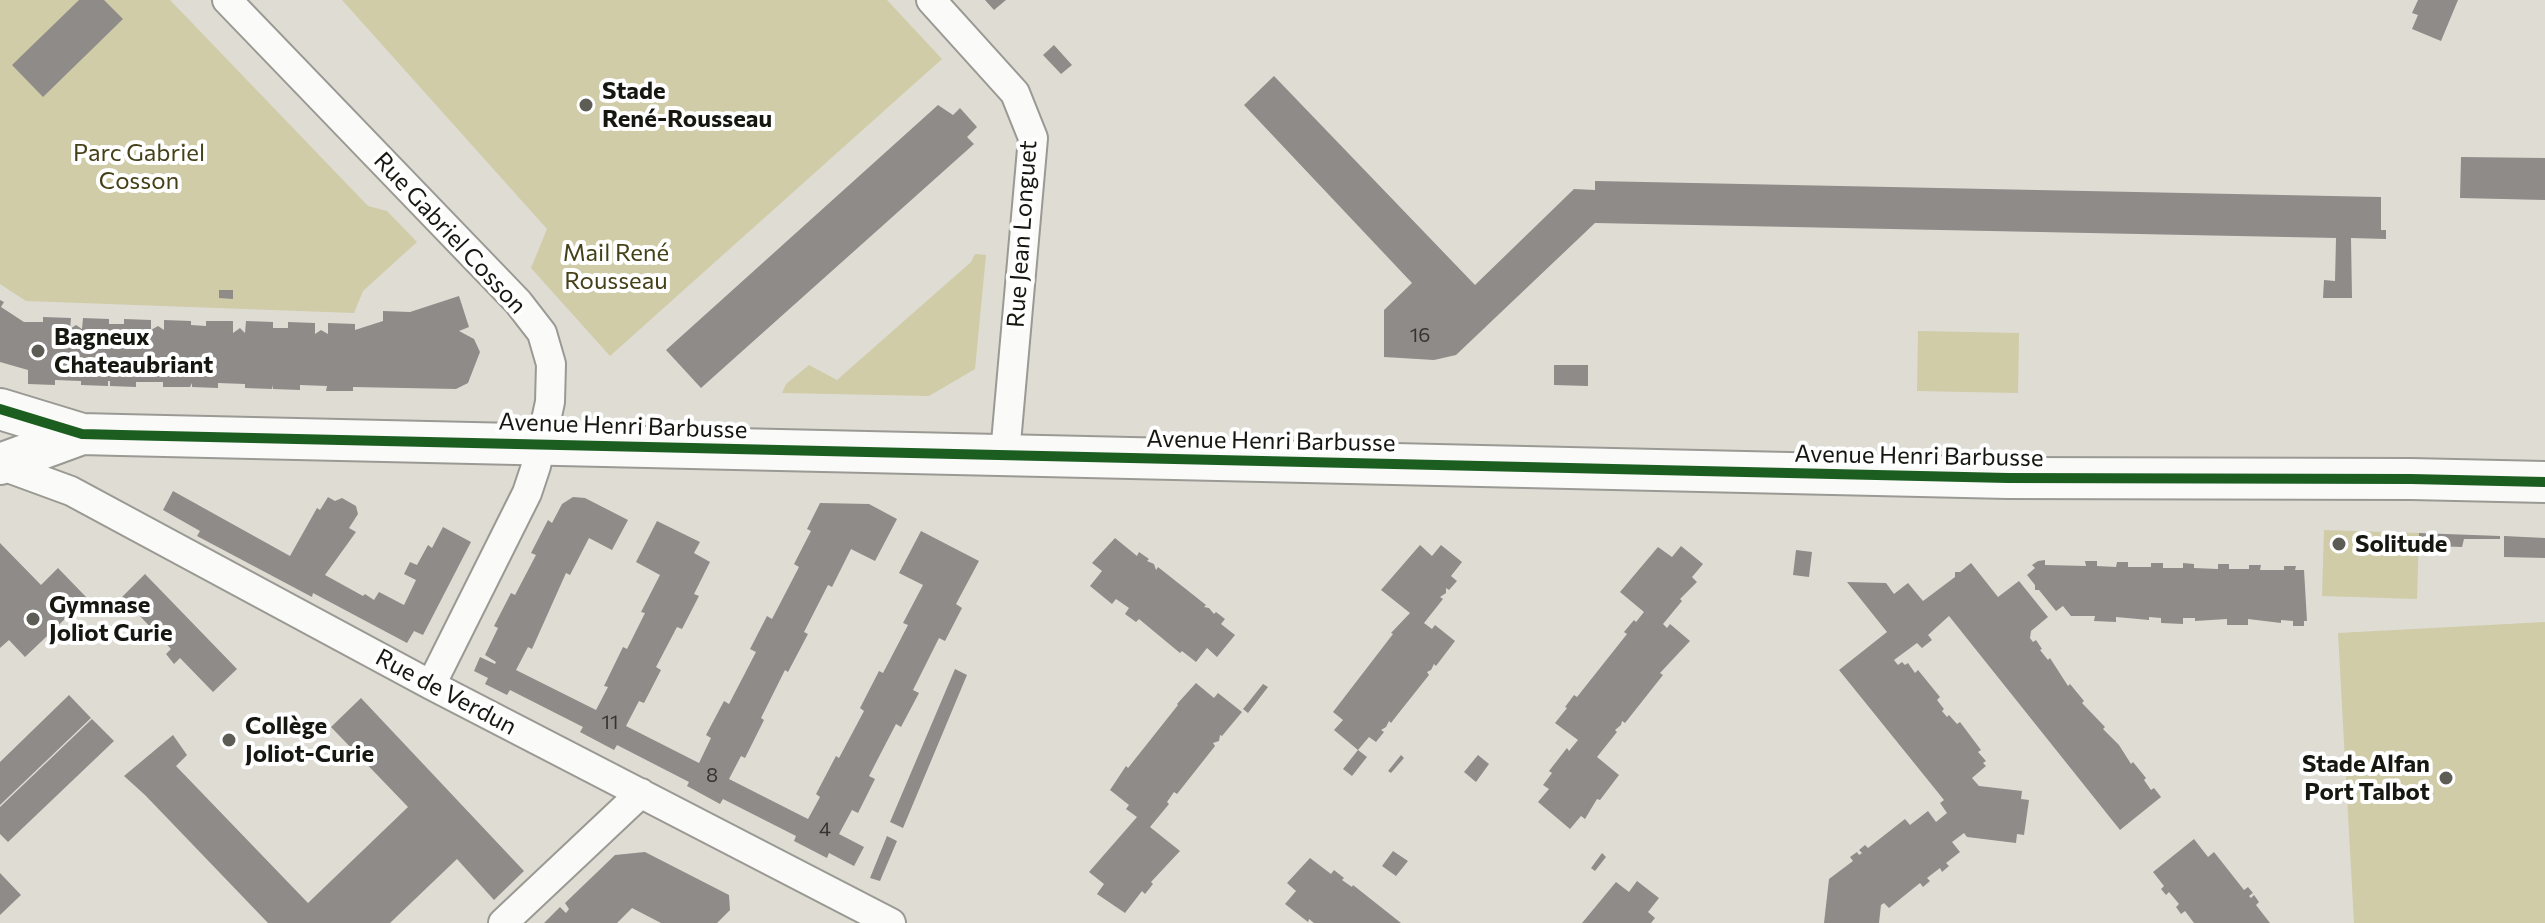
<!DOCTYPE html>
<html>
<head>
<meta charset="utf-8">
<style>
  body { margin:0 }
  canvas { display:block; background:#dedcd3 }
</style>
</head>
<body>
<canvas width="2545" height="923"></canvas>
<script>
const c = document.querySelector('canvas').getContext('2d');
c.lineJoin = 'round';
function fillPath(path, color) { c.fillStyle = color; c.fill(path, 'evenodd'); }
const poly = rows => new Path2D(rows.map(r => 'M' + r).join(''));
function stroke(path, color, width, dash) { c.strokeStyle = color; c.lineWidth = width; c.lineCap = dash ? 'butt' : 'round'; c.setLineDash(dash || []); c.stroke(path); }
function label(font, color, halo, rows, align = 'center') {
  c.font = font + ' Commissioner,sans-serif'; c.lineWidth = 8; c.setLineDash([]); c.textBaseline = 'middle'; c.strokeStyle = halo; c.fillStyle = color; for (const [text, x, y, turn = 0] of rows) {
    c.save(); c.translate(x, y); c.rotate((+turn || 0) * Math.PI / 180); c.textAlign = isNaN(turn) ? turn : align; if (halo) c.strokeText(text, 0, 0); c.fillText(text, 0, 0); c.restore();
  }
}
const green = poly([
  [0,0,170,0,368,206,387,211,417,242,363,291,354,313,26,301,0,284],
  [342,0,887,0,942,59,610,356,531,268,547,229],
  [975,254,986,255,975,369,929,396,782,393,786,384,809,365,837,380,971,262],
  [1918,331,2019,333,2018,393,1917,391],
  [2324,530,2419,533,2417,599,2322,596],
  [2545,622,2545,923,2354,923,2338,633]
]);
const building = poly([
  [79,0,104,0,123,19,43,97,12,65],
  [985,0,1006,0,994,10],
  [2418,0,2458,0,2441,41,2412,29,2418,15,2412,13],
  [1054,45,1072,65,1061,74,1043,55],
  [1274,76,1475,285,1574,189,1595,190,1595,181,2381,197,2381,230,2386,230,2386,239,2351,238,2352,298,2323,298,2324,280,2335,281,2336,238,1595,223,1456,355,1434,360,1384,357,1384,310,1412,283,1244,105],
  [938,105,953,115,960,108,977,127,967,137,974,144,701,388,666,350],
  [2461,157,2545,158,2545,200,2460,198],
  [219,290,233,290,233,299,219,298],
  [459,296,469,327,459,331,474,339,480,352,468,383,456,389,353,387,353,391,326,391,327,386,300,385,300,390,273,389,273,385,272,389,245,388,245,384,218,383,218,388,192,387,192,383,190,387,163,387,163,382,136,382,136,387,110,386,110,381,108,381,108,386,81,385,81,381,55,380,55,385,28,384,28,370,0,362,0,300,4,302,1,307,24,322,43,322,43,317,71,318,70,329,76,325,82,329,83,318,109,319,109,324,124,324,124,319,151,320,151,330,158,326,164,330,164,320,191,321,191,325,206,326,206,321,233,321,233,333,240,328,245,333,246,321,273,322,273,328,288,328,288,322,315,323,315,334,321,330,328,334,328,323,355,324,355,330,383,321,383,311,410,312],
  [1554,365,1588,365,1588,386,1554,385],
  [173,491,290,556,317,508,320,510,328,497,335,501,342,498,356,506,358,514,349,528,356,532,325,575,363,596,365,594,374,600,379,592,404,605,416,580,404,574,410,562,417,565,428,545,432,548,443,527,471,542,423,635,414,631,407,643,313,593,312,597,197,536,200,531,163,510],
  [573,497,585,498,628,520,612,550,589,538,570,575,566,573,532,649,528,647,516,670,596,710,608,687,604,686,623,647,627,649,645,613,641,612,660,575,636,562,657,521,700,542,694,553,710,562,694,594,699,596,682,629,677,627,656,667,661,670,644,703,639,701,626,726,699,763,711,738,706,735,724,701,729,704,756,652,750,649,767,616,772,619,799,567,794,564,811,531,807,529,820,503,869,504,897,519,875,561,851,549,832,587,828,585,804,632,808,634,788,672,785,670,761,718,764,720,745,758,741,756,729,779,808,819,820,797,816,794,836,756,839,758,864,711,860,708,879,671,883,673,908,625,903,623,923,585,899,573,921,531,979,561,956,604,962,608,945,641,939,638,913,690,919,693,901,727,896,724,869,776,875,779,858,813,852,810,839,834,864,847,854,866,829,853,827,858,794,841,796,836,723,799,720,804,687,786,689,782,617,745,614,750,580,732,583,727,510,690,507,695,485,684,488,678,474,671,480,657,495,664,496,662,485,655,498,628,494,626,511,593,515,595,536,555,531,553,548,520,552,523,562,504],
  [2419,533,2500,536,2500,539,2464,539,2462,547,2435,546,2434,554,2418,553],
  [2504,536,2545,538,2545,558,2504,557],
  [1115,538,1137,556,1139,552,1149,559,1147,561,1154,564,1156,570,1158,567,1206,605,1204,607,1209,608,1214,614,1216,612,1225,619,1221,624,1235,635,1217,657,1207,648,1196,662,1182,651,1180,653,1139,619,1136,622,1125,614,1129,608,1116,599,1112,604,1090,586,1102,571,1092,563],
  [0,543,41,585,58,568,87,598,25,657,9,640,0,648],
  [1420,545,1432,556,1441,545,1462,562,1451,576,1457,581,1449,590,1446,588,1446,593,1440,597,1443,599,1424,623,1432,629,1435,625,1455,641,1436,666,1434,664,1431,670,1427,672,1429,675,1394,719,1391,723,1389,721,1386,727,1381,730,1384,732,1376,742,1369,737,1358,750,1367,757,1352,776,1343,769,1358,750,1334,730,1343,720,1333,712,1393,634,1391,633,1410,613,1381,590],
  [1681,546,1703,564,1692,577,1697,582,1680,599,1682,601,1663,624,1667,628,1670,624,1690,641,1660,673,1663,675,1625,723,1622,721,1621,725,1615,730,1617,732,1597,757,1619,775,1600,800,1597,799,1585,819,1581,816,1570,829,1538,802,1549,789,1543,785,1552,773,1549,771,1567,748,1569,751,1578,740,1555,723,1567,708,1565,707,1574,695,1577,697,1627,634,1624,632,1634,620,1636,622,1644,612,1620,592,1658,547,1672,557],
  [1796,550,1812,552,1809,577,1793,575],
  [2045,560,2045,565,2086,566,2085,561,2097,561,2097,566,2116,567,2117,562,2128,562,2128,567,2151,567,2151,563,2163,563,2163,568,2183,568,2183,563,2194,564,2194,568,2218,569,2218,564,2229,564,2229,569,2249,569,2249,565,2261,565,2260,570,2284,570,2284,566,2296,566,2295,570,2304,570,2307,621,2304,621,2304,626,2293,626,2293,621,2281,620,2281,623,2248,619,2248,625,2227,625,2227,619,2195,621,2195,618,2183,618,2183,624,2161,623,2161,618,2149,617,2149,620,2116,617,2116,622,2094,621,2095,616,2071,616,2063,606,2056,611,2039,590,2035,590,2035,585,2027,575,2035,568,2032,565,2038,561],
  [1971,563,1998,597,2019,581,2048,617,2031,631,2030,638,2033,642,2036,640,2042,649,2040,650,2048,660,2050,658,2068,686,2070,684,2084,701,2082,703,2105,727,2103,729,2119,745,2131,764,2133,762,2146,778,2144,780,2151,790,2154,788,2161,797,2120,830,1949,616,1928,635,1932,640,1922,648,1917,643,1894,660,1898,665,1902,662,1905,665,1908,663,1915,673,1918,670,1940,697,1937,700,1944,709,1942,711,1947,717,1949,715,1957,724,1960,722,1981,750,1978,752,1986,761,1983,763,1986,766,1972,778,1979,786,2022,791,2021,799,2029,800,2024,835,2017,834,2016,843,1967,837,1964,833,1952,842,1960,852,1946,863,1949,866,1942,872,1940,868,1927,878,1930,881,1923,887,1920,883,1889,908,1884,903,1881,905,1879,923,1824,923,1829,879,1853,861,1850,857,1857,852,1859,855,1862,853,1859,850,1865,845,1868,848,1905,819,1910,825,1928,811,1936,822,1947,813,1940,803,1944,800,1839,670,1887,632,1847,582,1886,583,1894,594,1908,583,1923,601,1955,577,1955,572,1960,572],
  [145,574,237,669,213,692,180,658,174,664,166,654,171,649,122,597],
  [955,669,967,675,903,828,890,822],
  [1196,683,1214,698,1218,693,1242,712,1222,736,1220,735,1219,741,1213,743,1215,746,1181,789,1177,794,1174,792,1167,802,1169,804,1150,827,1180,851,1151,882,1153,884,1145,894,1142,891,1125,913,1097,894,1104,884,1089,872,1137,817,1126,809,1129,805,1110,790,1126,766,1128,768,1178,705,1177,704],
  [1263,684,1268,687,1248,713,1243,709],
  [69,695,91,718,0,805,0,762],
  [361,698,524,871,494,900,457,859,390,923,268,923,145,795,124,776,173,735,187,755,176,766,308,903,408,807,331,727],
  [92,719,114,741,8,842,0,834,0,807],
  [1401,755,1404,758,1391,773,1388,771],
  [1478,755,1489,764,1476,782,1464,772],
  [887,836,897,841,880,881,870,878],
  [2194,839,2208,857,2214,852,2244,890,2248,887,2253,893,2249,896,2251,898,2254,895,2259,902,2256,905,2270,923,2194,923,2185,911,2181,914,2176,907,2179,904,2169,892,2166,895,2161,889,2164,886,2153,872],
  [1393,851,1408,861,1396,876,1382,866],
  [645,852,729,895,730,910,717,923,661,923,632,908,617,923,544,923,560,907,566,913,569,909,565,903,615,855],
  [1602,853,1606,857,1595,871,1591,868],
  [1310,858,1331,874,1334,870,1344,878,1342,880,1352,887,1353,885,1401,923,1314,923,1309,919,1308,922,1285,904,1296,891,1287,883],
  [0,873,21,895,0,915],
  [1637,881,1659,898,1648,912,1655,918,1651,923,1582,923,1616,882,1629,892]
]);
const street = poly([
  [227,0,518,302,542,333,551,364,550,402,536,466,527,493,431,685],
  [931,0,1015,93,1033,138,1005,454],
  [0,465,71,491,431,685,891,923],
  [503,923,641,793]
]);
const secondary = poly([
  [0,409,82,434,121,435,2008,478,2411,479,2545,482],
  [0,464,82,434]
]);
const cycleway = poly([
  [0,409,82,434,121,435,2008,478,2411,479,2545,482]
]);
const markers = [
  [586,105,8,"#5d5c55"],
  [38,351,8,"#5d5c55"],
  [2339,544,8,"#5d5c55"],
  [33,619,8,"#5d5c55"],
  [229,740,8,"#5d5c55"],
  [2446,778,8,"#5d5c55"]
];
const numberNames = [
  ["16",1420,335],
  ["11",610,722],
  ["8",712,775],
  ["4",825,829]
];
const poiNames = [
  ["Stade",602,91],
  ["René-Rousseau",602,119],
  ["Bagneux",54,337],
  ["Chateaubriant",54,365],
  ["Solitude",2355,544],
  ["Gymnase",49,605],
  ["Joliot Curie",49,633],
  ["Collège",245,726],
  ["Joliot-Curie",245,754],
  ["Stade Alfan",2430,764,"right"],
  ["Port Talbot",2430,792,"right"]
];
const parkNames = [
  ["Parc Gabriel",139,153],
  ["Cosson",139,181],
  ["Mail René",616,253],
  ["Rousseau",616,281]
];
const streetNames = [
  ["Rue Gabriel Cosson",450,233,47],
  ["Rue Jean Longuet",1022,234,-86],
  ["Avenue Henri Barbusse",623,426,2],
  ["Avenue Henri Barbusse",1271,441,1],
  ["Avenue Henri Barbusse",1919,456,1],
  ["Rue de Verdun",446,692,28]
];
fillPath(green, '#d0cca8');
fillPath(building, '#8f8b89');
stroke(street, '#9a9993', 32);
stroke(secondary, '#9a9993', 44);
stroke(street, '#fafaf8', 28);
stroke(secondary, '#fafaf8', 40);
stroke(cycleway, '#1b5e20', 10);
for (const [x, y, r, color] of markers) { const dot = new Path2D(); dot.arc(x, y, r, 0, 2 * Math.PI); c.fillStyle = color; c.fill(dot); stroke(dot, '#fff', 3); }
label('20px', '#35342f', null, numberNames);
label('bold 24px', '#171711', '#fff', poiNames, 'left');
label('24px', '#454017', '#fff', parkNames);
label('24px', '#171711', '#fff', streetNames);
</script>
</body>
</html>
